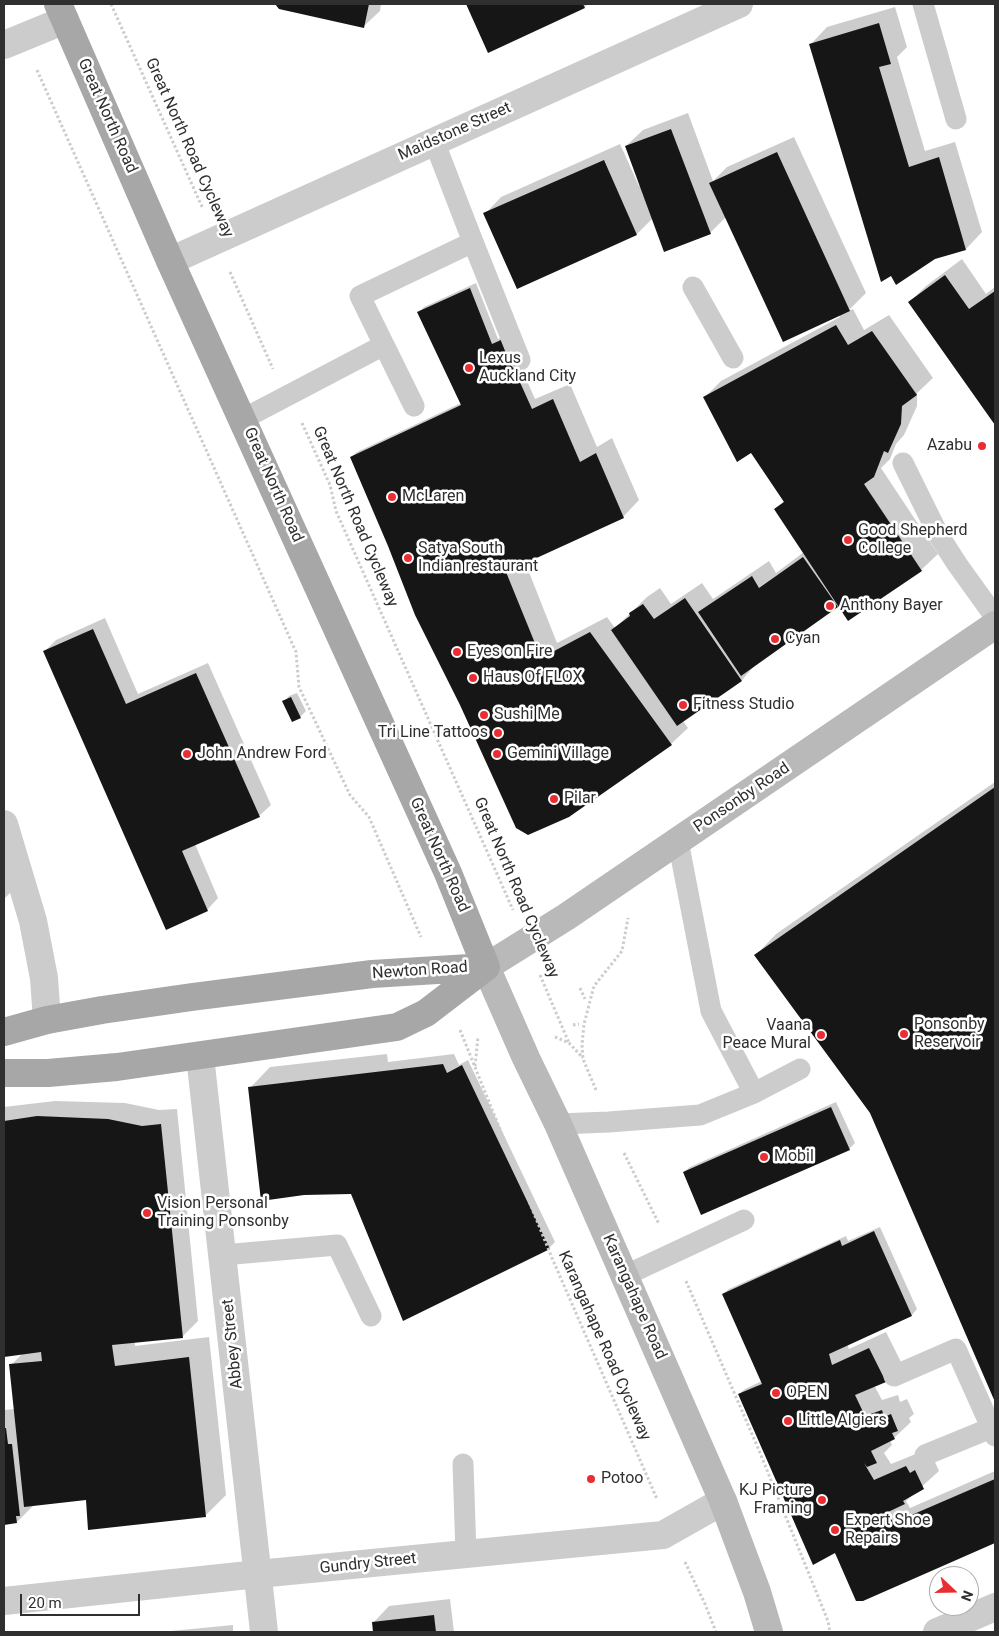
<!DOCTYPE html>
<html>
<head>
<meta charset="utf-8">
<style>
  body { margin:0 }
  #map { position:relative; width:999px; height:1636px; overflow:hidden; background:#fff; font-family:Roboto,sans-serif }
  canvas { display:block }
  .frame { position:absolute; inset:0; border:5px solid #2f2f2f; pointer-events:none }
  .north { position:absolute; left:929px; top:1566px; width:50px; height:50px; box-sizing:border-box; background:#fff; border:1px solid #acacac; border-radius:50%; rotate:111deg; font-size:14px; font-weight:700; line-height:20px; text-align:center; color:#2f2f2f }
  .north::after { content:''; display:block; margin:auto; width:18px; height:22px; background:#ea2d32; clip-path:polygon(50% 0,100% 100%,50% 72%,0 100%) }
  .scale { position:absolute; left:20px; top:1594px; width:120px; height:22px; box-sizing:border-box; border:2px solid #2f2f2f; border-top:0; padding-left:6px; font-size:15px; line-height:18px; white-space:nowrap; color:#2f2f2f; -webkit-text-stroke:4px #fff; paint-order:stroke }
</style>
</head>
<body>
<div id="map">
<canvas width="999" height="1636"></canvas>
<div class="frame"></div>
<div class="north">N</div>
<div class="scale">20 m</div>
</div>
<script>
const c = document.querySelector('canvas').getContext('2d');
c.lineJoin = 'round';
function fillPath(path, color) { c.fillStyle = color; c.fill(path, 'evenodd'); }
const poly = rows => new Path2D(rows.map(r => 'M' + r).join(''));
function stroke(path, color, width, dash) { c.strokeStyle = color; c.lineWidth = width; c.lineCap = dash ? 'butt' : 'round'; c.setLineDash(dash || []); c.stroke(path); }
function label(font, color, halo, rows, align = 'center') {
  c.font = font + ' Roboto,sans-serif'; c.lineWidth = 5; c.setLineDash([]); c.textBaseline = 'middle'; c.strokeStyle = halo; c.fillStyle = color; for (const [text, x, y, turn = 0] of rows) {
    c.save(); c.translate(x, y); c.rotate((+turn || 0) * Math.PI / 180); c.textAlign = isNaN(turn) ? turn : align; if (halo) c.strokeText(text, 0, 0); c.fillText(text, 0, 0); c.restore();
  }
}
const shadow = poly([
  [277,4,381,4,380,11,363,27,279,8],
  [467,4,588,4,585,7,488,51],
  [895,7,907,47,897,57,925,151,955,142,982,232,966,249,934,258,811,44,827,27],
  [688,113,713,181,727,167,794,137,866,293,848,311,853,309,864,330,889,315,933,378,917,393,917,406,904,435,896,444,890,459,881,468,938,554,921,570,839,605,757,663,742,680,683,721,688,728,671,744,568,816,351,457,357,452,461,403,418,313,424,307,476,283,498,339,507,335,535,399,570,384,597,447,612,438,639,500,623,517,525,562,557,643,607,617,615,628,647,597,660,588,671,604,702,583,713,599,769,561,776,573,804,552,776,509,784,501,752,452,705,397,721,381,840,317,839,315,726,217,710,233,653,218,637,234,485,214,501,197,620,144,639,186,641,185,626,146,643,130],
  [962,259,986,294,995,287,995,423,910,302,926,286],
  [105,618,138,694,208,663,271,805,259,816,195,844,218,898,207,910,45,651,56,640],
  [297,693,306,711,300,717,284,702,289,696],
  [995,782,995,1399,871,1112,756,955,776,934],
  [4,872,12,891,4,899],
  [387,1054,388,1062,454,1054,459,1065,468,1060,555,1242,549,1248,352,1193,250,1088,270,1067],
  [55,1101,125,1103,159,1110,177,1109,198,1321,182,1337,135,1342,135,1346,209,1337,226,1495,205,1516,87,1499,34,1505,17,1522,4,1523,4,1410,15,1409,11,1365,22,1354,4,1355,4,1107],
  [836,1102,855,1143,849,1149,684,1172,690,1167],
  [880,1227,917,1309,912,1315,847,1344,849,1349,886,1332,902,1364,874,1385,882,1400,898,1395,900,1402,907,1399,914,1414,909,1418,911,1422,894,1438,890,1440,892,1445,884,1453,891,1464,923,1451,932,1455,939,1471,906,1501,910,1508,995,1471,995,1541,863,1600,739,1394,745,1389,762,1381,723,1294,729,1289,846,1236,848,1241],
  [450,1599,454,1632,374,1632,373,1623,389,1606],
  [233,1625,233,1632,170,1632,171,1631]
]);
const building = poly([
  [275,4,369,4,364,28,279,9],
  [466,4,583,4,585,8,488,53],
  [879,23,891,64,879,67,909,167,939,157,966,250,935,259,896,285,891,276,881,282,809,44],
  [671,129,711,234,664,252,625,146],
  [777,152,850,311,783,342,709,183],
  [604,160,637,235,517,289,483,213],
  [945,275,969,309,995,291,995,425,908,302],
  [470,288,492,344,501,340,532,409,553,399,580,462,596,453,624,518,506,572,541,658,590,632,672,745,569,817,528,835,516,828,460,705,415,615,388,546,350,457,461,405,417,312],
  [836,325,848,345,872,331,917,395,902,406,901,424,888,453,884,451,874,477,864,484,922,571,848,621,774,509,784,502,751,453,737,462,703,397],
  [803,557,838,607,741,676,698,612,752,576,759,588],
  [685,598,742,681,677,726,611,630,630,616,629,613,643,604,654,619],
  [93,629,126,704,196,673,260,817,182,851,208,911,166,930,43,651],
  [291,697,301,718,292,722,282,701],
  [995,787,995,1402,870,1113,754,955],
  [443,1064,447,1073,462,1065,550,1249,403,1321,351,1194,304,1195,261,1201,248,1087],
  [831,1107,850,1150,701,1215,683,1172],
  [37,1116,108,1119,142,1126,161,1124,183,1338,112,1345,115,1366,189,1357,206,1517,88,1530,86,1500,24,1507,9,1364,42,1361,41,1352,4,1357,4,1121],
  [874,1231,912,1316,829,1354,832,1365,869,1348,886,1382,855,1395,865,1416,882,1410,884,1417,891,1414,898,1431,892,1433,895,1439,871,1451,877,1463,867,1467,864,1463,874,1480,906,1466,910,1473,915,1470,924,1489,903,1501,905,1504,888,1512,893,1523,995,1479,995,1543,863,1601,856,1601,835,1553,813,1565,738,1394,762,1384,722,1294,840,1240,842,1246],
  [4,1428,6,1428,8,1444,12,1444,20,1516,16,1516,17,1523,4,1525],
  [434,1615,436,1632,373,1632,372,1622]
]);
const path = poly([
  [111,4,203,209],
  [37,70,296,652,299,687,350,795,369,817,421,937],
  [230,272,273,369],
  [302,423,330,485,336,511,513,910],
  [540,975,569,1043],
  [580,988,585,999],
  [573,1025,579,1024],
  [460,1030,552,1258,657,1499],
  [555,1037,569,1043,583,1058],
  [475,1066,478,1037],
  [596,1090,583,1059,582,1045,584,1024,594,986,622,951,628,918],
  [624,1153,659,1224],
  [686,1281,758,1448,828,1621,830,1632],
  [685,1562,705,1604,716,1632]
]);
const service = poly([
  [923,4,956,119],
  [473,242,520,360],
  [693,287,733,358],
  [384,345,414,406],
  [243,419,384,345,360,296,473,242,434,141],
  [903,463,939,536,957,564,995,617],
  [678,841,711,1011,754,1093],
  [558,1124,609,1122,700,1115,754,1093,800,1069],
  [223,1255,337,1245,371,1316],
  [624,1276,744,1220],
  [894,1376,956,1349,995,1436],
  [925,1455,991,1428],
  [463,1464,466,1554]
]);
const minor = poly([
  [4,45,65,20],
  [170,261,739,4],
  [4,824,33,921,44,978,47,1020],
  [200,1056,264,1632],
  [4,1601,258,1574,663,1535,723,1501],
  [937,1632,995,1607]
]);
const secondary = poly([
  [769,1632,757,1592,723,1501,558,1124,526,1058,486,967,566,917,995,625]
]);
const primary = poly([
  [58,4,170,261,448,873,486,967],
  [4,1032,47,1020,102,1010,192,997,372,974,486,967],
  [4,1073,48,1073,117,1067,397,1027,426,1013,486,967]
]);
const markers = [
  [469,368,5,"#ea2d32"],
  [982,446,5,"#ea2d32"],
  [392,497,5,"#ea2d32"],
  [848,540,5,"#ea2d32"],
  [408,558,5,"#ea2d32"],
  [830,606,5,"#ea2d32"],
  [775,639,5,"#ea2d32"],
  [457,652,5,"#ea2d32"],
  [473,678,5,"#ea2d32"],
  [683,705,5,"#ea2d32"],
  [484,715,5,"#ea2d32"],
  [498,733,5,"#ea2d32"],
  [187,754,5,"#ea2d32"],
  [497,754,5,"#ea2d32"],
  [554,799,5,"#ea2d32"],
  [904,1034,5,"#ea2d32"],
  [821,1035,5,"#ea2d32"],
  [764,1157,5,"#ea2d32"],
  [147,1213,5,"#ea2d32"],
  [776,1393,5,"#ea2d32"],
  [788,1421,5,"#ea2d32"],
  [591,1479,5,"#ea2d32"],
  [822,1500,5,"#ea2d32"],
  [835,1530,5,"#ea2d32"]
];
const streetNames = [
  ["Great North Road",107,116,66],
  ["Maidstone Street",455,132,-24],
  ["Great North Road Cycleway",189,148,66],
  ["Great North Road",273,485,66],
  ["Great North Road Cycleway",355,517,67],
  ["Ponsonby Road",742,798,-34],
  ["Great North Road",439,855,66],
  ["Great North Road Cycleway",516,888,67],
  ["Newton Road",420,971,-4],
  ["Karangahape Road",634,1297,66],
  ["Abbey Street",233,1344,-96],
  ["Karangahape Road Cycleway",604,1346,66],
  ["Gundry Street",368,1564,-6]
];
const poiNames = [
  ["Lexus",479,359],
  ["Auckland City",479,377],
  ["Azabu",972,446,"right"],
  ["McLaren",402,497],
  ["Good Shepherd",858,531],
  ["College",858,549],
  ["Satya South",418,549],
  ["Indian restaurant",418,567],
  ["Anthony Bayer",840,606],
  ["Cyan",785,639],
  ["Eyes on Fire",467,652],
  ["Haus Of FLOX",483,678],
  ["Fitness Studio",693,705],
  ["Sushi Me",494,715],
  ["Tri Line Tattoos",488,733,"right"],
  ["John Andrew Ford",197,754],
  ["Gemini Village",507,754],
  ["Pilar",564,799],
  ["Ponsonby",914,1025],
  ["Reservoir",914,1043],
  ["Vaana",811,1026,"right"],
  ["Peace Mural",811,1044,"right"],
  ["Mobil",774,1157],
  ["Vision Personal",157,1204],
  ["Training Ponsonby",157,1222],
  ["OPEN",786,1393],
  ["Little Algiers",798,1421],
  ["Potoo",601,1479],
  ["KJ Picture",812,1491,"right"],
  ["Framing",812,1509,"right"],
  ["Expert Shoe",845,1521],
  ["Repairs",845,1539]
];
fillPath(shadow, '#0003');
fillPath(building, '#161616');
stroke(path, '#ccc', 3, [2.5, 2.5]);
stroke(service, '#ccc', 21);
stroke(minor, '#ccc', 28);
stroke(secondary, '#b9b9b9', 28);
stroke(primary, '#a7a7a7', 28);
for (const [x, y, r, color] of markers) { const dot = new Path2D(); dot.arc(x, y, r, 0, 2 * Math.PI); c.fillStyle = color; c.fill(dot); stroke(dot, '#fff', 2); }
label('16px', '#2f2f2f', '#fff', streetNames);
label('16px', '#2f2f2f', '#fff', poiNames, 'left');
</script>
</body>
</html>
